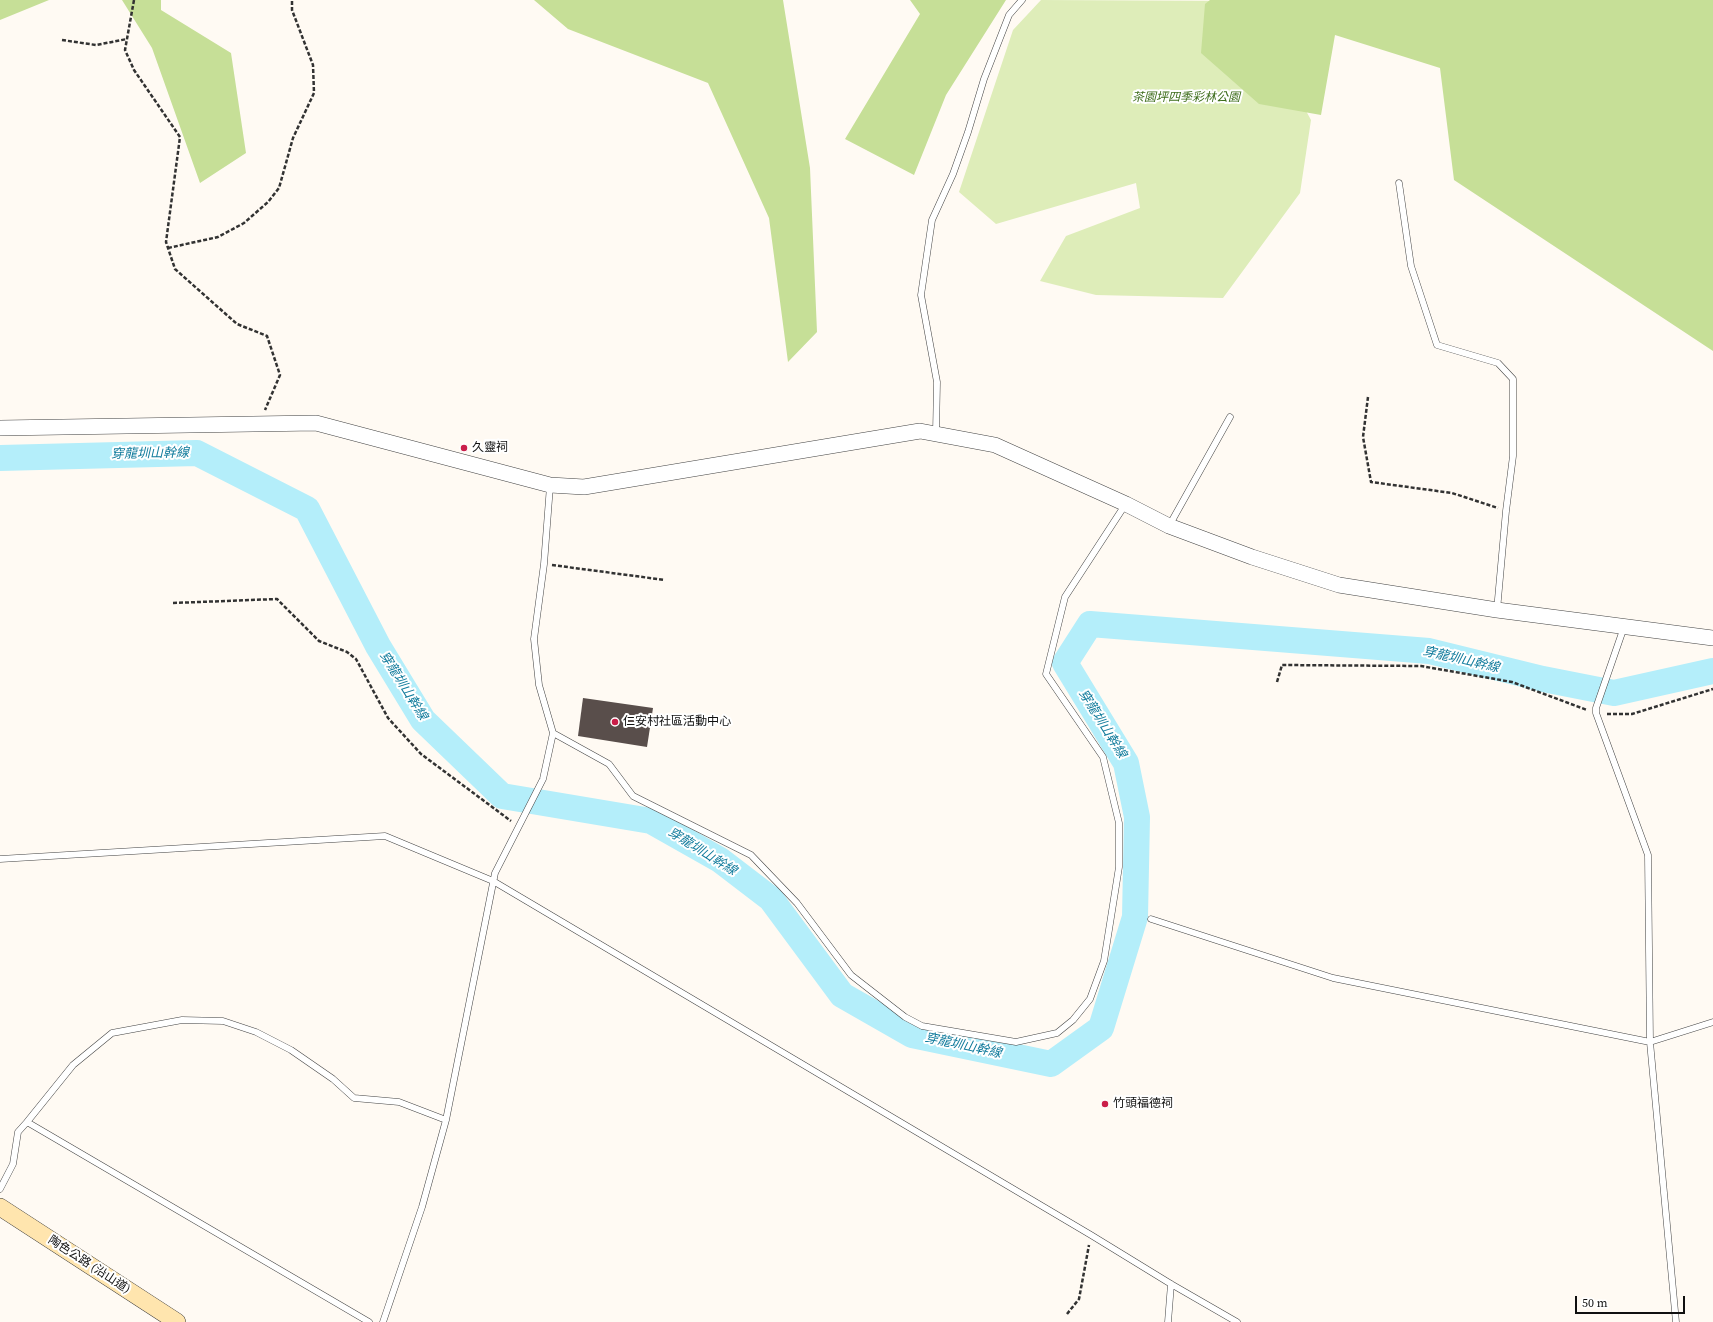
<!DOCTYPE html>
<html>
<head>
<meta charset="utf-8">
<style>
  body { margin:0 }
  #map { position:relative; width:1713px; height:1322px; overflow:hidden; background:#fffaf3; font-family:"Source Serif 4",serif }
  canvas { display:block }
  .scale { position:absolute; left:1575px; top:1296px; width:110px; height:18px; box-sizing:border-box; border:2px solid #101010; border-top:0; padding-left:5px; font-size:12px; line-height:14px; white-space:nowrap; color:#101010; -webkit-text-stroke:3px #fff; paint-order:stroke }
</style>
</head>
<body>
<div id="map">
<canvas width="1713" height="1322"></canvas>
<div class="scale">50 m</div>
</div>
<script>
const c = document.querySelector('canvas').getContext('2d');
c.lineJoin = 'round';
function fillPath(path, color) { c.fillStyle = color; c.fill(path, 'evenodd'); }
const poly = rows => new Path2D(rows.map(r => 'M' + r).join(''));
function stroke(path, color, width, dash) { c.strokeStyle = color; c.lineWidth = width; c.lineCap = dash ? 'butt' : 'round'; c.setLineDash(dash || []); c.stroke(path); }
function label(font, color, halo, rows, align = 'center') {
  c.font = font + ' "Source Serif 4","Noto Sans TC",serif'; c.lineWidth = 4; c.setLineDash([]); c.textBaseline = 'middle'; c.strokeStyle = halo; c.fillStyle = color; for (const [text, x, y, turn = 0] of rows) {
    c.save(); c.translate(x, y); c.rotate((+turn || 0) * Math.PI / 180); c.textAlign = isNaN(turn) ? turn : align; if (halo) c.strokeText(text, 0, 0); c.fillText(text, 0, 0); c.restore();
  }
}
const green = poly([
  [1041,0,1246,1,1311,120,1300,193,1223,298,1096,295,1040,281,1066,236,1140,208,1136,183,996,224,959,192,1013,30]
]);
const forest = poly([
  [0,0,49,0,0,20],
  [122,0,161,0,161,10,231,53,246,153,200,183,152,48],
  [534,0,783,0,810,168,817,332,788,362,769,218,708,83,568,29],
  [910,0,1006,0,946,95,914,175,845,139,920,14],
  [1210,0,1713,0,1713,351,1454,180,1440,68,1335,35,1321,115,1259,104,1201,53,1205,4]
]);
const river = poly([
  [0,458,197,453,307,509,378,646,423,720,502,796,651,821,720,860,771,899,842,995,912,1035,1051,1064,1101,1028,1135,917,1137,817,1126,763,1065,663,1090,624,1429,651,1543,679,1614,693,1713,671]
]);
const building = poly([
  [583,698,653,708,647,747,578,736]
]);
const path = poly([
  [134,0,125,50,134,70,180,137,166,242,175,269,237,324,267,336,280,375,265,410],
  [62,40,96,45,127,39],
  [168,248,218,237,244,223,268,202,279,188,293,138,314,93,313,65,292,10,292,0],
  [1368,397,1363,437,1371,482,1452,493,1498,508],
  [552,565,665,580],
  [173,603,277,599,319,641,347,652,356,659,388,718,421,754,511,821],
  [1277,682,1282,665,1421,666,1512,682,1587,710],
  [1607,714,1632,714,1713,689],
  [1067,1314,1079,1299,1089,1245]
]);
const service = poly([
  [1399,183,1411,266,1437,345,1498,363,1513,379,1513,456,1506,511,1497,610],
  [936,433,937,382,921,295,932,220,953,174,968,132,984,79,1009,15,1022,0],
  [1169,526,1230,417],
  [1624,627,1596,708,1596,713,1648,855,1650,1042,1676,1322],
  [553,733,609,764,633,796,751,855,797,903,851,975,905,1017,922,1026,1016,1042,1057,1033,1073,1020,1090,999,1104,961,1119,867,1119,823,1103,757,1046,674,1065,597,1125,505],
  [0,859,385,836,493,881,1091,1235,1171,1284,1237,1322],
  [1151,919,1333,978,1650,1042,1713,1022],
  [27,1122,73,1065,112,1033,182,1020,223,1021,256,1032,291,1050,333,1079,354,1098,399,1102,446,1120],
  [0,1189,13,1164,18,1132,27,1122,369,1322],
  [383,1322,422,1207,446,1120,495,873,543,779,553,733,539,685,534,639,544,564,550,486],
  [1168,1322,1171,1284]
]);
const tertiary = poly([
  [0,428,316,423,550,485,584,487,920,431,995,445,1126,504,1169,526,1252,557,1339,585,1497,610,1713,638]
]);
const secondary = poly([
  [0,1207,177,1322]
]);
const markers = [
  [464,448,4,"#ca1e49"],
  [615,722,4,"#ca1e49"],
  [1105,1104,4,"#ca1e49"]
];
const parkNames = [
  ["茶園坪四季彩林公園",1186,98]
];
const poiNames = [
  ["久靈祠",472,448],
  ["仁安村社區活動中心",623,722],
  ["竹頭福德祠",1113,1104]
];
const streetNames = [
  ["陶色公路 (沿山道)",89,1265,33]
];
const waterNames = [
  ["穿龍圳山幹線",150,454,-1],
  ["穿龍圳山幹線",1461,660,13],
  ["穿龍圳山幹線",403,686,58],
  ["穿龍圳山幹線",1102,724,58],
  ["穿龍圳山幹線",702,852,32],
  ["穿龍圳山幹線",963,1046,12]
];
fillPath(green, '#deedb9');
fillPath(forest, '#c6df97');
stroke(river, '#b4eefa', 26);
fillPath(building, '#594e4b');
stroke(service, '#434343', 7);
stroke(tertiary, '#434343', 16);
stroke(secondary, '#323232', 18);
stroke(path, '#323232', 2.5, [4, 2]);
stroke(service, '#fff', 6);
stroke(tertiary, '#fff', 15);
stroke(secondary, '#ffe5ae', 17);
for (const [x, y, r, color] of markers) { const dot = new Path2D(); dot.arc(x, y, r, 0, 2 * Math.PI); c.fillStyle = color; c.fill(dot); stroke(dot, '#fff', 1.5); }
label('italic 12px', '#3d6d1b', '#fff', parkNames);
label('12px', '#101010', '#fff', poiNames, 'left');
label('12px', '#101010', '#fff', streetNames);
label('italic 13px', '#107b9c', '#fff', waterNames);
</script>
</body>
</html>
